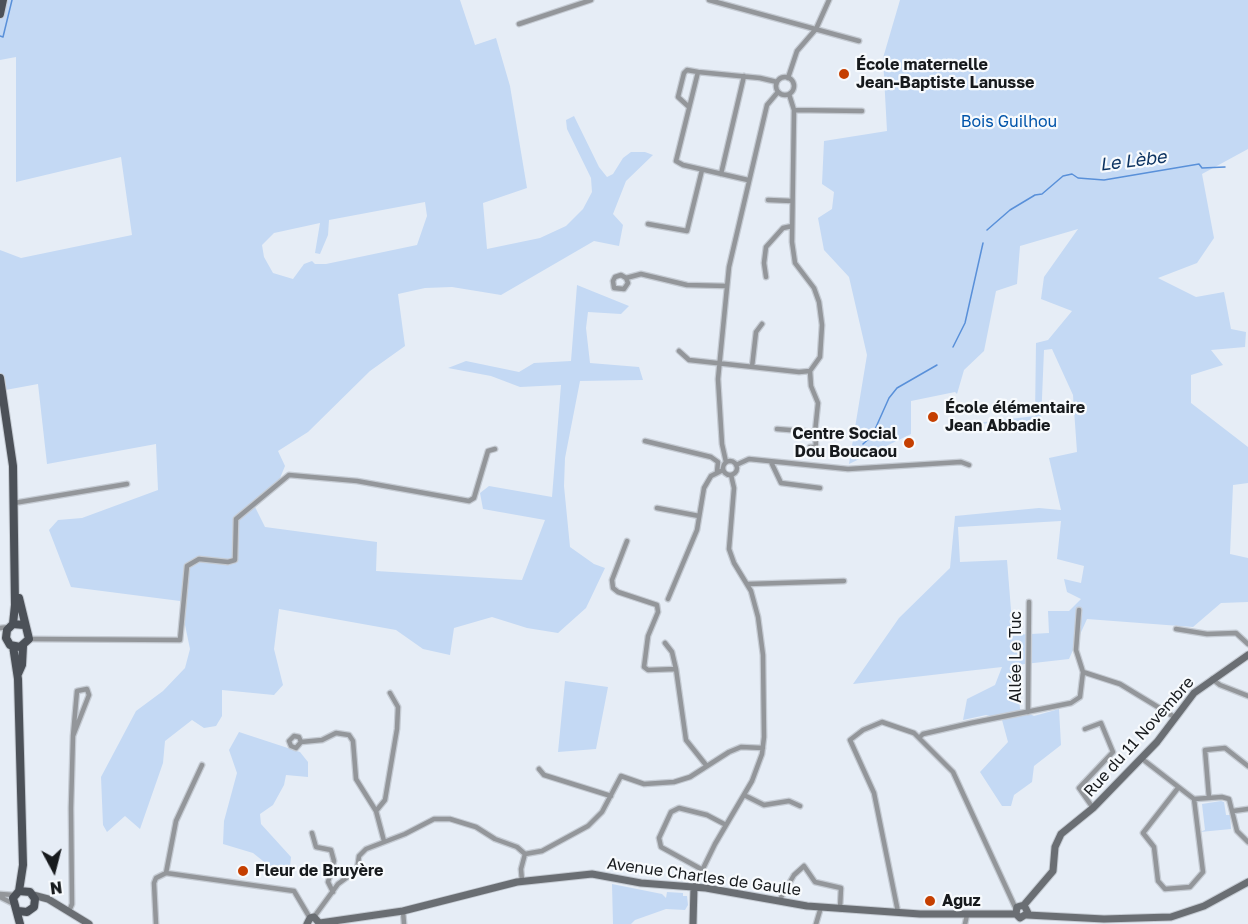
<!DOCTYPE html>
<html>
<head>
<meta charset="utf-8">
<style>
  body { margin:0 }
  #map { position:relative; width:1248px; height:924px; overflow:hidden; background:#e6edf6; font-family:"Golos Text",sans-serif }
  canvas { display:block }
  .north { position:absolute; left:24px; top:840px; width:60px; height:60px; -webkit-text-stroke:4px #f7fafd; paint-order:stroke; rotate:173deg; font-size:16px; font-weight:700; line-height:24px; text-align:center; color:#171a1d }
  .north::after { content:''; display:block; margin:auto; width:21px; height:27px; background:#171a1d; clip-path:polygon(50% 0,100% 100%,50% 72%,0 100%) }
</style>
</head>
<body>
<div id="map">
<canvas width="1248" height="924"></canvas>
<div class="north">N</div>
</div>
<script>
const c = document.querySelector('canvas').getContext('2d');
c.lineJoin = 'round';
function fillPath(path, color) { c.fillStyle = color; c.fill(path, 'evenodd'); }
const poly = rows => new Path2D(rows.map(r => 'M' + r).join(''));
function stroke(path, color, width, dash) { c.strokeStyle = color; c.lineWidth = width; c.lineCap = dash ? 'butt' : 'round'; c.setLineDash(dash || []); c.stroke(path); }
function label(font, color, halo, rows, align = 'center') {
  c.font = font + ' "Golos Text",sans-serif'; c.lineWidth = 4.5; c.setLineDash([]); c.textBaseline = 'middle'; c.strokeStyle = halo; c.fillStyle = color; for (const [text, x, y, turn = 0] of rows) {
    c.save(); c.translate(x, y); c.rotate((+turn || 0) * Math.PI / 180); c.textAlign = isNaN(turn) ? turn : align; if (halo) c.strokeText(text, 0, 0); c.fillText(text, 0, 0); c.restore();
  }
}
const green = poly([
  [0,0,460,0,475,45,496,38,510,86,527,188,483,203,487,249,540,238,566,226,583,209,592,192,591,178,567,129,566,120,574,116,599,167,607,177,613,174,623,158,631,152,645,152,653,155,626,181,613,214,623,225,619,246,594,241,501,295,452,287,425,288,398,294,405,346,370,371,308,432,278,451,285,466,278,483,253,503,265,527,377,542,376,571,522,580,545,520,483,509,480,493,489,486,552,497,561,385,520,387,491,376,448,368,466,361,519,372,534,363,571,361,577,285,629,306,621,314,588,312,586,328,590,363,639,367,643,380,580,381,565,458,564,486,570,547,594,564,605,568,586,608,558,633,527,628,492,617,454,628,450,655,423,649,396,630,279,609,274,649,283,685,274,695,222,690,222,716,216,726,204,728,192,720,165,741,163,763,140,829,125,816,107,832,103,825,101,777,136,711,163,691,185,668,190,649,180,601,71,587,49,530,58,520,82,518,158,490,156,444,47,464,38,384,0,391,0,250,21,258,132,235,121,157,16,182,16,57,0,60],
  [425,202,427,216,417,245,326,264,315,264,312,261,304,264,293,279,273,273,264,257,262,245,274,233,320,223,315,253,320,254,328,235,329,220],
  [900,0,1248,0,1248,149,1202,174,1214,238,1197,263,1158,278,1196,297,1224,292,1231,329,1246,332,1245,347,1211,350,1223,365,1191,375,1191,403,1248,447,1248,483,1233,485,1230,554,1248,558,1248,602,1221,603,1193,627,1087,619,1069,659,1016,665,1020,709,1034,716,1059,709,1061,745,1034,766,1032,782,1014,795,1011,806,1002,806,980,772,1008,742,1002,720,986,715,963,720,967,699,995,685,1002,667,853,684,899,618,950,568,955,516,1039,508,1061,510,1049,458,1077,452,1073,395,1052,349,1044,350,1041,422,968,424,1035,416,1036,343,1048,340,1072,311,1041,299,1044,277,1078,229,1020,246,1017,284,996,291,984,351,964,370,957,394,955,392,911,401,911,434,849,464,867,355,849,277,824,250,818,218,832,209,834,192,822,184,824,141,887,131,883,58],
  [1061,521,1057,559,1084,566,1081,583,1064,579,1067,592,1081,599,1069,611,1048,611,1049,633,1013,635,1007,560,960,562,958,527],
  [565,681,608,687,596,749,558,752],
  [239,732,300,752,308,762,308,777,286,775,284,785,273,805,260,814,261,824,291,857,290,867,273,869,253,853,223,844,224,821,237,773,229,750],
  [1221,801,1224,802,1226,815,1230,815,1231,829,1200,832,1205,830,1202,804],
  [612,884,662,894,666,898,667,892,683,893,683,896,687,896,688,905,685,910,666,909,635,920,631,924,613,924]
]);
const stream = poly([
  [0,36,3,37,12,0],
  [987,230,1010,210,1035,195,1042,194,1063,176,1072,174,1078,178,1104,180,1199,164,1202,168,1225,167],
  [953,347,965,323,983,243],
  [863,444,872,436,889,398,897,388,937,365]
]);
const street = poly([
  [709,0,859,41],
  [519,24,591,0],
  '776 86a9 9 0 1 1 18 0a9 9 0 1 1-18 0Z',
  [788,78,797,51,816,29,829,0],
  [689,107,678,97,684,73,687,70,698,72],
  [794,110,862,111],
  [721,174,744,76],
  [748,180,683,165,676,161,698,72,760,78,777,82],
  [768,200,792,201],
  [648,224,687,231,702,170],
  [766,277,764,263,766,247,783,228,792,226],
  [626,278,628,283,624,289,614,288,613,281,615,277,621,275,626,278,641,274,687,285,727,286],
  [679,351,689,360,799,372,810,371,820,357,822,325,819,302,814,288,795,263,792,242,794,110,789,94],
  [752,367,756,332,762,324],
  [777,429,815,432,818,403,811,386,810,371],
  [645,441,711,457,718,462,717,472],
  [810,447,816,447,815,432],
  '723 468a7 7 0 1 1 14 0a7 7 0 1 1-14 0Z',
  [726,462,722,444,718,379,729,267,767,105,778,92],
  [771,462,781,483,820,488],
  [736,465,749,459,848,469,961,462,969,465],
  [14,503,127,484],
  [657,508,699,516],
  [627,541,612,580,613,588,618,592,657,605,658,612,648,636,644,667,648,670,676,669],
  [748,584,844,581],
  [668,599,697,530,704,488,711,476,723,470],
  [1079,610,1076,650,1083,672],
  [0,628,9,627],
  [1176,629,1207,634,1236,633,1248,644],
  [29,639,180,640,187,566,199,559,228,562,235,560,236,519,289,475,357,481,469,501,474,498,488,451,495,449],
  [665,643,672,652,676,669,686,740,706,765],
  [1212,679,1220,685,1248,696],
  [1028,712,1029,602],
  [1085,729,1101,723,1113,752,1079,788,1093,808],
  [920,737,923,734,971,723,1071,703,1080,697,1083,672,1120,684,1176,718],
  [301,742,299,737,294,736,289,741,291,746,296,748,301,742,322,740,336,733,349,735,353,741,356,779,376,811,384,841],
  [1141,758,1194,799,1222,797,1229,799,1237,831,1248,842],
  [539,769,544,775,611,796],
  [1178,788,1143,833,1154,847,1158,881,1165,889,1190,887,1203,872,1194,799],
  [744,795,764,805,789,801,800,806],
  [1209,798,1205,750,1225,748,1248,766],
  [376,811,385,800,397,729,398,707,390,693],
  [1233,811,1248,809],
  [312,833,316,847,331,850,334,861,328,882,333,892],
  [701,869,661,847,659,838,671,812,679,808,707,815,726,825],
  [166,873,176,821,202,765],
  [522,881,521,869,525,854,542,851,588,826,602,812,621,776,644,784,674,782,690,777,729,752,741,747,763,748],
  [694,887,715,844,752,781,762,754,764,737,763,655,758,617,751,591,734,563,729,549,734,488,731,475],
  [0,894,14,895],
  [0,897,12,903],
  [779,901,794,875,804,866,815,882,841,888,840,909],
  [69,911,72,904,71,808,73,736,89,695,87,689,77,691,73,736],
  [403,911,404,924],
  [898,912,874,793,850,740,863,730,882,722,914,733,953,772,1016,909],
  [314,917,338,884,357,870,359,856,366,849,405,834,434,819,450,819,476,827,495,839,517,847,525,854],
  [156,924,154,883,156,878,166,873,294,891,310,918],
  [816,924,821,907],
  [965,924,967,915]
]);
const secondary = poly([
  [33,895,48,899,89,924],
  [1024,905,1028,913,1020,918,1016,914,1017,907,1024,905,1053,871,1055,847,1061,834,1093,808,1157,742,1194,693,1248,655],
  [1027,915,1104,919,1171,917,1204,906,1248,882],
  [320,923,403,911,517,882,592,874,641,883,706,888,807,906,920,914,1016,914],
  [307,924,310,918,314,917,320,924],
  [693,924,694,887]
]);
const primary = poly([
  [0,14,3,0],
  [0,378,13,466,15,605,13,624],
  [19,598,29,639,20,647,10,645,6,638,7,630,13,624,24,625],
  [13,646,18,679,23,865,19,891],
  [18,674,22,665,23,646],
  [18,911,27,912,34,907,35,899,30,892,19,891,13,898,20,924]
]);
const markers = [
  [844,74,6,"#c53f01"],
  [933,417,6,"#c53f01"],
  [909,443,6,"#c53f01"],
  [243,871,6,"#c53f01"],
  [930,901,6,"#c53f01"]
];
const poiNames = [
  ["École maternelle",856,65],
  ["Jean-Baptiste Lanusse",856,83],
  ["École élémentaire",945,408],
  ["Jean Abbadie",945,426],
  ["Centre Social",897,434,"right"],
  ["Dou Boucaou",897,452,"right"],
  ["Fleur de Bruyère",255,871],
  ["Aguz",942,901]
];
const parkNames = [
  ["Bois Guilhou",1009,122]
];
const streetNames = [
  ["Allée Le Tuc",1016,657,-90],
  ["Rue du 11 Novembre",1139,737,-48],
  ["Avenue Charles de Gaulle",704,877,8]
];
const waterNames = [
  ["Le Lèbe",1133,161,-7]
];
fillPath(green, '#c4d9f4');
stroke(stream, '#5990d9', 1.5);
stroke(street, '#c5cbd3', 7);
stroke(secondary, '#c5cbd3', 9);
stroke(primary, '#c5cbd3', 10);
stroke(street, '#93969a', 4.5);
stroke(secondary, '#6a6e73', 7);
stroke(primary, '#4c5158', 8);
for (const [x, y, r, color] of markers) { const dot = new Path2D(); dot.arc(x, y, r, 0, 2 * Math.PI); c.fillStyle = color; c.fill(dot); stroke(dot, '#f7fafd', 2); }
label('bold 16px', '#171a1d', '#f7fafd', poiNames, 'left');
label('16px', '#0054aa', '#f7fafd', parkNames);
label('16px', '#171a1d', '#f7fafd', streetNames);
label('italic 18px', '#0d3462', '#f7fafd', waterNames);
</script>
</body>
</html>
